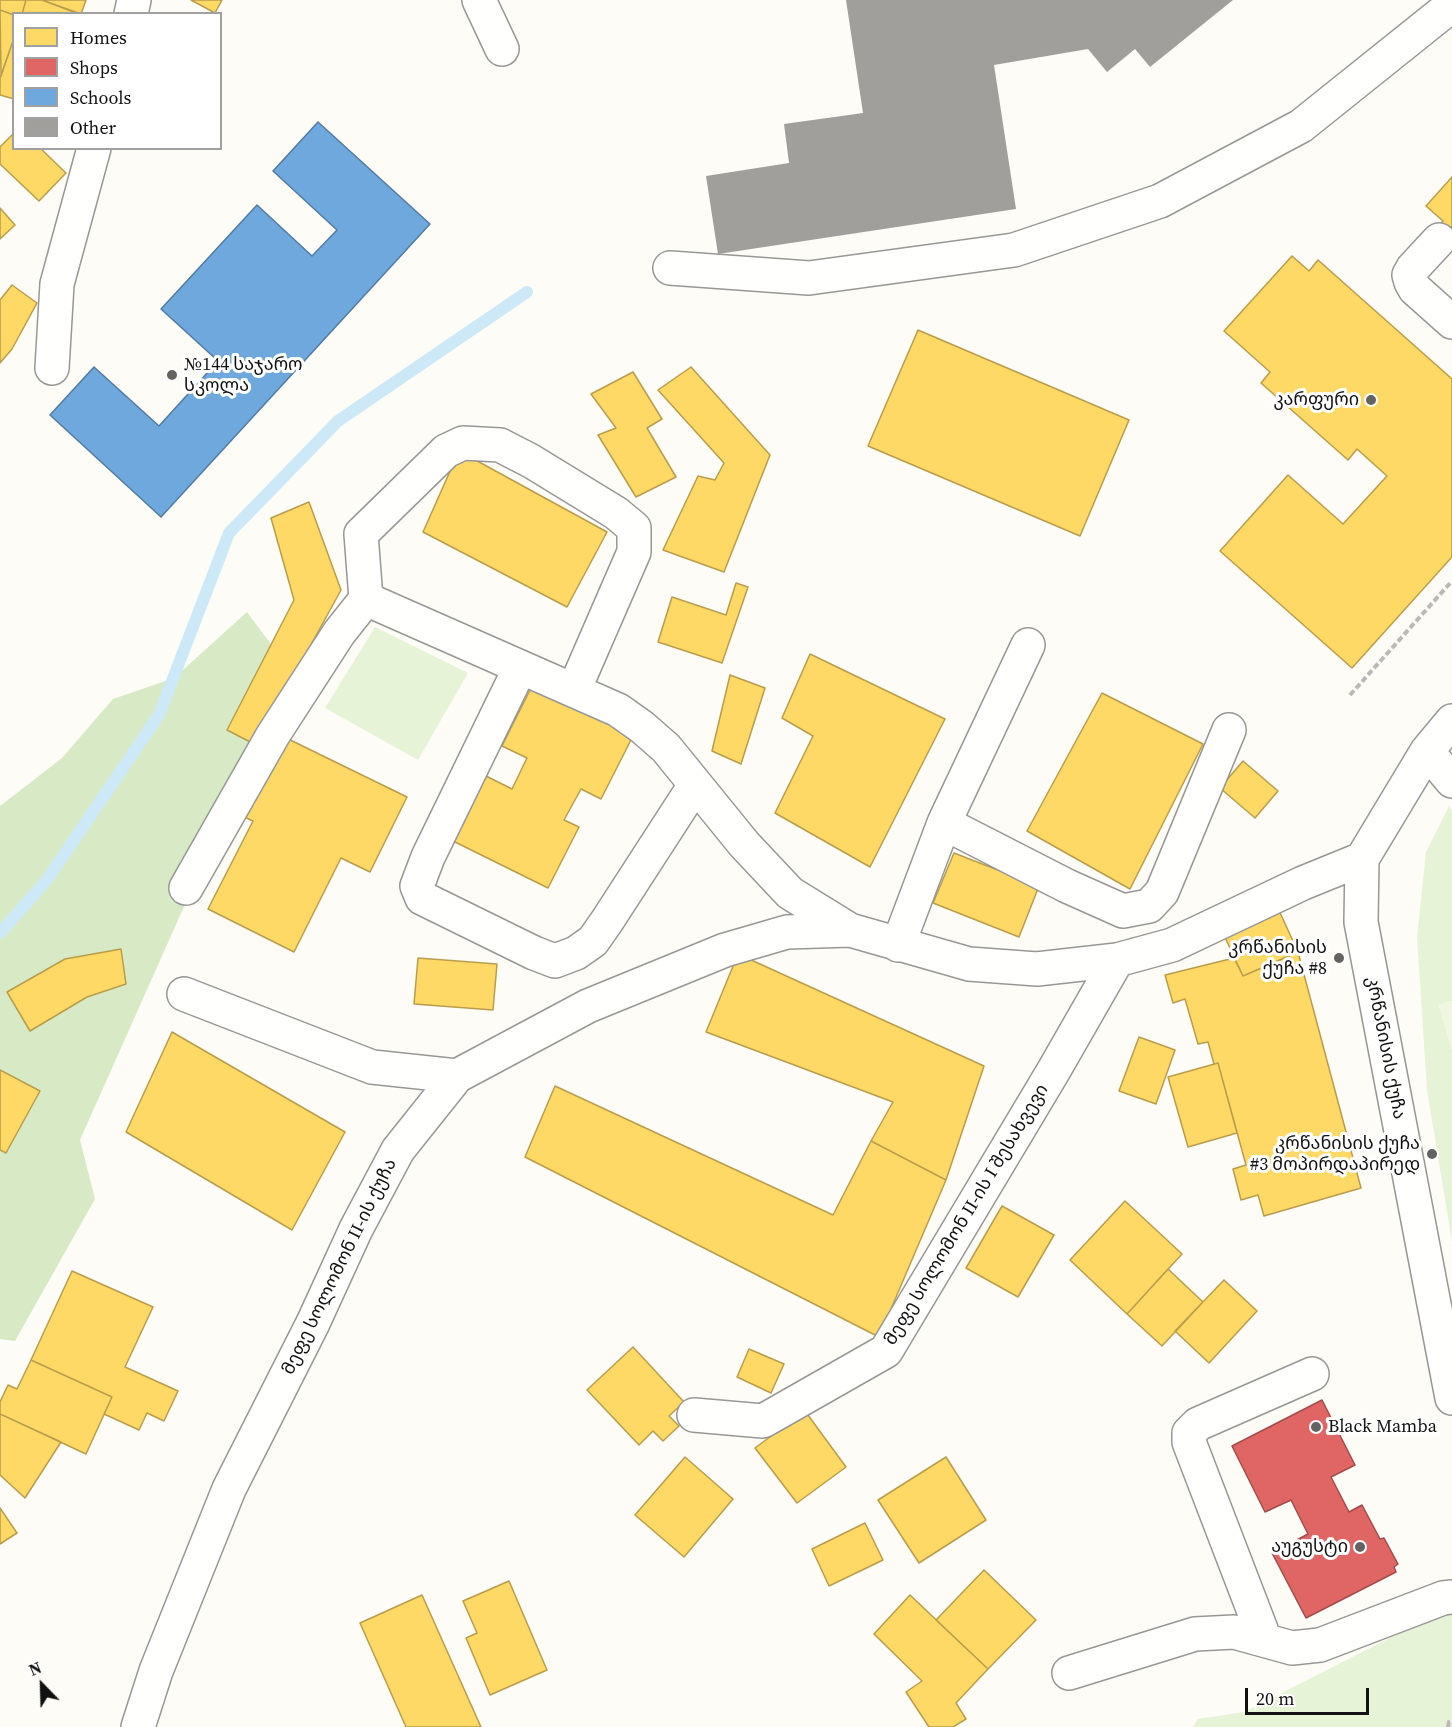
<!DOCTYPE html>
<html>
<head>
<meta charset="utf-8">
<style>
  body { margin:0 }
  #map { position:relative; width:1452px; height:1727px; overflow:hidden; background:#fdfcf7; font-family:"Source Serif 4",serif }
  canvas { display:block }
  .legend { position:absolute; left:12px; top:12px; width:210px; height:138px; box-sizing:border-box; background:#fff; border:2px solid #a0a0a0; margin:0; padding:8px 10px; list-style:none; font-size:18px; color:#111 }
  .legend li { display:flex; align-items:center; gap:12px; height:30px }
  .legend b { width:30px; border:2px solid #a0a0a0 }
  .north { position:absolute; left:12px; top:1655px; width:60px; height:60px; -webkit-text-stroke:4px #fff; paint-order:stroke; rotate:337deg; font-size:16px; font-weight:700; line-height:24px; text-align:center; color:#111 }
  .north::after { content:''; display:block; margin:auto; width:21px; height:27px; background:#111; clip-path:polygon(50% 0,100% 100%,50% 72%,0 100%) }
  .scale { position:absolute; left:1245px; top:1688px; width:124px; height:27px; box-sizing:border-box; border:3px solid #111; border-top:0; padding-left:8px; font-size:18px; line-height:21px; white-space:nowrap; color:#111; -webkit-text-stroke:4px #fff; paint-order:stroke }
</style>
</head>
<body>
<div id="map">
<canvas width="1452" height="1727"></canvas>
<ul class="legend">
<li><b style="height:16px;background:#ffd966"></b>Homes</li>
<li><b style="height:16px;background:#e06666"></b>Shops</li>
<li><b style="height:16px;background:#6fa8dc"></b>Schools</li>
<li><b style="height:16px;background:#a19f9c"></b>Other</li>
</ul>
<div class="north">N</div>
<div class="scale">20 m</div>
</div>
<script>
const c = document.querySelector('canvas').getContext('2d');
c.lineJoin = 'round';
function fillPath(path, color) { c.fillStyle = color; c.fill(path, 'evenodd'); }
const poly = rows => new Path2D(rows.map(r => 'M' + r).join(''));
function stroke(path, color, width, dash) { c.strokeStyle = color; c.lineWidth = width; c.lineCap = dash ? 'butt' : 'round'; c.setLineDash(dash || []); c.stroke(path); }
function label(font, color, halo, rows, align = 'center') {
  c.font = font + ' "Source Serif 4","Noto Sans Georgian",serif'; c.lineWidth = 6; c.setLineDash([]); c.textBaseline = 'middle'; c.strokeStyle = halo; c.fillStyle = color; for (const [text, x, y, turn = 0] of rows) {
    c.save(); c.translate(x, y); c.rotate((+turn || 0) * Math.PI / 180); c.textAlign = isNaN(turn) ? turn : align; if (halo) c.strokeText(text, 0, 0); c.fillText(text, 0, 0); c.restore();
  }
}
const green = poly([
  [375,627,468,673,418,760,325,708],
  [1449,806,1452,810,1452,1001,1439,1005,1452,1049,1452,1242,1427,1090,1417,937,1426,852],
  [1447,1609,1452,1610,1452,1727,1193,1727,1198,1719,1244,1712]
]);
const forest = poly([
  [247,612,282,659,256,745,80,1140,95,1199,15,1341,0,1339,0,806,62,758,113,699,174,678]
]);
const pitch = poly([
  [1452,1001,1452,1049,1439,1005]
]);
const homes = poly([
  [0,0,26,0,22,14,14,15,0,10,0,0],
  [26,0,42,0,79,14,22,14,26,0],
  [42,0,86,0,81,14,42,0],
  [191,0,222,0,215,13,191,0],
  [0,10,14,15,14,38,1,76,0,10],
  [14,38,14,99,0,95,0,78,14,38],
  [14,133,14,148,40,148,66,173,39,201,0,164,0,147,14,133],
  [1452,177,1452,249,1433,232,1443,221,1426,206,1452,177],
  [0,208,15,225,0,239,0,208],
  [1292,256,1309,271,1318,260,1452,379,1452,557,1352,668,1220,551,1288,475,1343,524,1387,476,1357,449,1348,460,1261,383,1270,372,1224,331,1292,256],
  [12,285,37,303,12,349,0,363,0,300,12,285],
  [918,330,1129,420,1080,536,868,446,918,330],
  [691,367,770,455,724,572,663,550,698,476,715,480,724,463,658,390,691,367],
  [633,372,662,419,647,428,676,477,636,497,598,435,616,428,591,394,633,372],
  [459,451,607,532,567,607,423,532,459,451],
  [309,502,341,590,256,745,227,730,294,600,271,518,309,502],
  [736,583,748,587,722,663,658,642,672,597,726,615,736,583],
  [810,654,945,719,870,867,775,813,813,736,782,718,810,654],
  [730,675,765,688,741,764,712,751,730,675],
  [534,682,635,732,601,799,581,789,564,820,579,827,548,888,451,840,484,775,512,789,527,758,502,746,534,682],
  [1102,693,1203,744,1130,889,1027,831,1102,693],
  [278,734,407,797,370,872,341,858,294,952,208,909,253,821,238,814,278,734],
  [1243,761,1278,791,1255,818,1220,788,1243,761],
  [954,853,1039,886,1019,937,933,903,954,853],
  [1277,906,1298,952,1243,976,1222,931,1277,906],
  [121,949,126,984,87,997,30,1031,7,992,65,959,121,949],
  [1298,952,1361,1188,1264,1216,1258,1195,1241,1200,1233,1169,1246,1165,1218,1063,1214,1064,1208,1042,1198,1044,1185,999,1173,1003,1165,975,1234,958,1243,976,1298,952],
  [738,954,984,1066,946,1180,871,1141,893,1102,706,1032,738,954],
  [418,958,497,964,493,1010,414,1004,418,958],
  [172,1032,345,1132,292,1230,126,1132,172,1032],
  [1139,1037,1175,1050,1156,1104,1119,1091,1139,1037],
  [1218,1063,1237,1133,1188,1147,1168,1077,1218,1063],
  [0,1070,40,1091,6,1153,0,1150,0,1070],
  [555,1086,833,1215,871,1141,946,1180,879,1337,525,1157,555,1086],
  [1125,1201,1182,1254,1127,1314,1070,1260,1125,1201],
  [1002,1206,1054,1235,1018,1297,966,1268,1002,1206],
  [1168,1269,1203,1302,1162,1346,1127,1314,1168,1269],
  [72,1271,153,1307,125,1367,178,1391,164,1421,147,1413,139,1430,104,1414,112,1397,31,1360,72,1271],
  [1224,1280,1257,1311,1209,1363,1175,1331,1224,1280],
  [633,1347,684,1402,669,1416,679,1426,663,1441,653,1431,639,1445,587,1390,633,1347],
  [749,1349,784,1364,771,1393,737,1377,749,1349],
  [31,1360,112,1397,86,1454,0,1414,0,1402,8,1385,17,1389,31,1360],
  [805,1411,846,1467,797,1503,755,1448,805,1411],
  [0,1414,61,1442,25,1498,0,1475,0,1414],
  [685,1457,733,1499,684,1557,635,1515,685,1457],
  [946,1457,986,1520,919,1563,878,1500,946,1457],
  [0,1508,17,1533,0,1544,0,1508],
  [865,1523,883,1560,829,1586,812,1549,865,1523],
  [984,1570,1036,1620,988,1669,936,1620,984,1570],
  [509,1581,547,1670,490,1695,466,1638,477,1633,463,1601,509,1581],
  [422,1595,481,1727,406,1727,360,1623,422,1595],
  [910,1595,988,1669,956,1703,966,1719,953,1727,929,1727,906,1692,922,1681,874,1634,910,1595]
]);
const shops = poly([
  [1322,1400,1355,1465,1331,1477,1349,1512,1362,1505,1380,1539,1384,1538,1398,1564,1394,1567,1396,1572,1306,1618,1272,1553,1308,1534,1291,1500,1265,1512,1232,1446,1322,1400]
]);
const schools = poly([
  [318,122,430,224,161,517,50,415,94,367,159,426,218,361,161,309,257,205,312,256,337,230,273,171,318,122]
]);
const stream = poly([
  [0,933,46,881,159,715,229,533,338,421,527,292]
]);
const building = poly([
  [846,0,1233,0,1150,67,1135,49,1107,72,1088,49,994,65,1016,209,718,254,706,176,789,163,784,124,863,113]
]);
const path = poly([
  [1350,695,1452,581],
  [1448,1727,1449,1722,1452,1721]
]);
const minor = poly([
  [479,0,502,49],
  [131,14,134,0],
  [1439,240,1413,268,1409,275,1411,282,1415,289,1452,322],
  [670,268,809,278,1014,250,1160,201,1301,126,1447,9,1452,3],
  [52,368,57,284,94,148],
  [366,599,618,710,642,727,666,748,744,844,790,893,850,930],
  [520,668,428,857,417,886,422,898,534,953,555,961,576,953,593,941,607,921,695,785],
  [1452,721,1427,751,1362,859,1361,922,1452,1398],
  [1427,751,1452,781],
  [944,823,1067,886,1123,911,1149,906,1162,892,1229,730],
  [186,888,273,735,339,633,366,599,361,534,446,451,463,443,500,445,531,461,616,513,634,528,634,552,574,690],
  [898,945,944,823,1028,645],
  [184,994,372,1067,457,1076],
  [694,1415,763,1421,886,1351,1054,1070,1117,960],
  [1265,1640,1189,1442,1189,1433,1198,1424,1312,1374],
  [1069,1673,1195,1634,1234,1632,1292,1648,1320,1645,1443,1598,1452,1597],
  [138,1727,156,1671,229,1489,313,1323,356,1229,398,1150,457,1076,588,1006,725,950,787,932,850,930,969,964,1037,969,1117,960,1172,945,1303,883,1362,859]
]);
const markers = [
  [172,375,6,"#646362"],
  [1371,400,6,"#646362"],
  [1339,958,6,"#646362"],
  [1432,1154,6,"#646362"],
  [1316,1427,6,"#646362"],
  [1360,1547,6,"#646362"]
];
const poiNames = [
  ["№144 საჯარო",184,365,"left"],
  ["სკოლა",184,386,"left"],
  ["კარფური",1359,400],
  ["კრწანისის",1327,948],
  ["ქუჩა #8",1327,969],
  ["კრწანისის ქუჩა",1420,1144],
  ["#3 მოპირდაპირედ",1420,1165],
  ["Black Mamba",1328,1427,"left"],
  ["აუგუსტი",1348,1547]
];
const streetNames = [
  ["კრწანისის ქუჩა",1385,1048,79],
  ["მეფე სოლომონ II-ის I შესახვევი",967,1215,-59],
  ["მეფე სოლომონ II-ის ქუჩა",340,1267,-64]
];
fillPath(green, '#e7f3d7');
fillPath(forest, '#d8eac5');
fillPath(pitch, '#f0f6e1');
fillPath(homes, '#ffd966');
stroke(homes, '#b89d4c', 1.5);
fillPath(shops, '#e06666');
stroke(shops, '#a24c4c', 1.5);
fillPath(schools, '#6fa8dc');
stroke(schools, '#537b9f', 1.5);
stroke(stream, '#cde8f7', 12);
fillPath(building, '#a19f9c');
stroke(minor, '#979795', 36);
stroke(path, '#b9b9b8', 4, [6, 3]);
stroke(minor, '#fffffe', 33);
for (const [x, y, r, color] of markers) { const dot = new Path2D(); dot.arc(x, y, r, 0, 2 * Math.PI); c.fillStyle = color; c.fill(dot); stroke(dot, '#fff', 2); }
label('18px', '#111', '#fff', poiNames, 'right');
label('18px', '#111', '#fff', streetNames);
</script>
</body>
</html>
